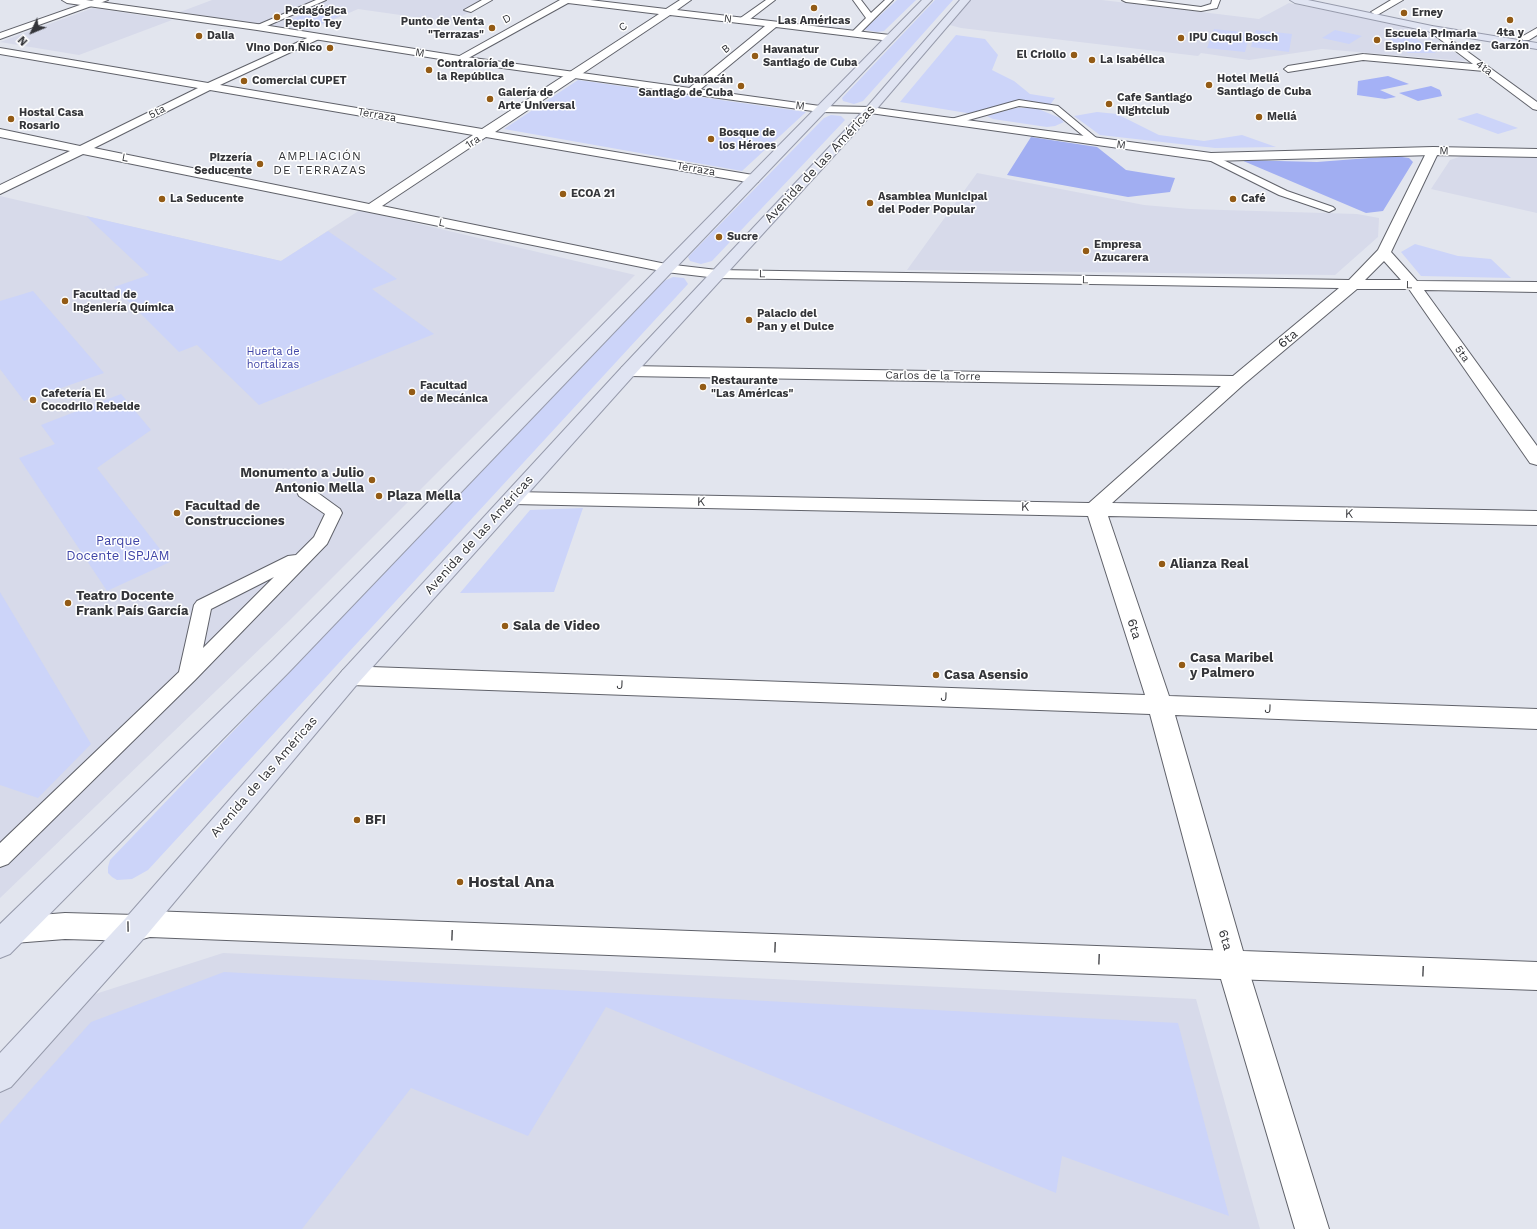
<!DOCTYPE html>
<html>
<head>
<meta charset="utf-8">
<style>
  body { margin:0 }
  #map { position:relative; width:1537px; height:1229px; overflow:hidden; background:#e2e5ee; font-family:"Work Sans",sans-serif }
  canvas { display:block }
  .north { position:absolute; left:12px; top:12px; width:40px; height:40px; -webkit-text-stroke:3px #fff; paint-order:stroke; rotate:226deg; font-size:11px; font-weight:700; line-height:16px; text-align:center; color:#343539 }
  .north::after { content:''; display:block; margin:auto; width:14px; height:18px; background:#343539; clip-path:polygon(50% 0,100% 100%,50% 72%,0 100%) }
</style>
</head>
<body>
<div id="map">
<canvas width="1537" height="1229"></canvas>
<div class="north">N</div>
</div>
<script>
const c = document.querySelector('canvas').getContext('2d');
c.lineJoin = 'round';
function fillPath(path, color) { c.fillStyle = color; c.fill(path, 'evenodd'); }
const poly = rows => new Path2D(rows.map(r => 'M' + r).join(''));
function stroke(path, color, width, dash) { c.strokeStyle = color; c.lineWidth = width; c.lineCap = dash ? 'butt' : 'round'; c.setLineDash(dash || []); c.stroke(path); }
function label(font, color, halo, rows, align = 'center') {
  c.font = font + ' "Work Sans",sans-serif'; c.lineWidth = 3; c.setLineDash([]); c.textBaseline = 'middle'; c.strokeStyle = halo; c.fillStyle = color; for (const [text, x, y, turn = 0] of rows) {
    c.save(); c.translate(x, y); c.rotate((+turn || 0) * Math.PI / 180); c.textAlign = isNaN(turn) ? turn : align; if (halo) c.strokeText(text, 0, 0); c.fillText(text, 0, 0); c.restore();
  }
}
const built = poly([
  [212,0,494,0,450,22,358,9,308,31,180,12],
  [968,0,1102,0,1259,19,1289,3,1427,31,1466,61,1322,49,1249,60,1201,53,1198,56,961,28,946,24],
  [93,8,172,20,79,55,0,42],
  [1465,155,1537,156,1537,213,1431,189,1450,160],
  [977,173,1144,205,1190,209,1357,214,1379,218,1378,237,1335,275,907,270],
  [0,196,281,261,360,210,635,275,290,620,0,898],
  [223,953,1196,999,1260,1229,0,1229,0,1090,86,997]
]);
const green = poly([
  [897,0,916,0,884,31,877,32,866,30,865,29],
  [935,0,953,0,863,101,854,104,843,101,842,98],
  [322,7,350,11,314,27,285,22],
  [1214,29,1250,33,1245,52,1207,48],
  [1256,30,1292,34,1289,52,1251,47],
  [1335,30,1362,36,1349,44,1322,38],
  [956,35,985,39,998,55,992,70,1014,81,1030,94,1055,98,1050,105,1015,101,973,114,900,102],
  [1387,37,1414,37,1436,53,1408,53],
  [578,80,742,103,806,112,742,171,504,129],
  [1016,108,1036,108,1060,118,1064,122,1055,126,1047,127,993,119,987,116],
  [1097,112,1117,114,1159,135,1204,141,1242,135,1276,147,1215,148,1100,135,1074,116],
  [1477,113,1518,128,1498,134,1457,119],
  [831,115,841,116,845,120,712,261,701,264,690,261,688,257,824,118],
  [86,216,281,261,328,231,397,279,372,289,434,334,259,405,197,345,179,352,114,287,149,275],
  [1415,244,1458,256,1491,259,1511,278,1421,276,1401,252],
  [673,277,684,278,688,284,148,870,132,879,117,880,112,877,108,873,108,867,110,860,664,281],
  [33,291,104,373,24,401,0,369,0,301],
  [121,394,151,430,97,468,170,562,107,591,19,458,55,444,41,425],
  [583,508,554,592,460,593,530,510],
  [0,592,91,744,38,798,0,785],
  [224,972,1178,1023,1229,1216,1062,1156,1056,1193,606,1007,528,1136,411,1088,302,1229,0,1229,0,1124,91,1022]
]);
const forest = poly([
  [1031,137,1097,147,1126,170,1175,178,1170,192,1128,197,1007,175],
  [1395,156,1409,158,1413,162,1383,211,1366,213,1241,160,1317,162]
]);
const water = poly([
  [1388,76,1409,84,1380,90,1396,97,1385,99,1357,95,1358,81],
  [1431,86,1440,90,1442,96,1418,101,1399,93]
]);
const service = poly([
  [316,0,326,0,260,29,253,27,316,0],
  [482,0,492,0,471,12,464,10,482,0],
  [766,0,775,0,745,23,739,23,739,19,766,0],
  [853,0,861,0,871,13,885,0,893,0,857,36,854,36,850,34,866,18,853,0],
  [1122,0,1145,0,1201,7,1211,4,1212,0,1220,0,1217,8,1201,11,1126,2,1122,0],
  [1363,54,1484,65,1488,68,1484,71,1363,60,1288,72,1284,69,1288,66,1363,54],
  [1019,100,1058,106,1100,141,1098,143,1092,143,1052,110,1019,106,954,124,949,121,951,119,1019,100],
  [1211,154,1287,191,1333,207,1335,209,1329,212,1279,195,1207,159,1206,157,1211,154],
  [305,487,311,488,340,509,342,513,327,544,195,680,8,864,0,867,0,843,179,672,194,605,197,601,288,556,296,555,314,537,325,514,299,496,297,492,299,488,305,487],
  [274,577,203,648,211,609,274,577]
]);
const minor = poly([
  [94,0,108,0,0,39,0,33,94,0],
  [560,0,590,0,666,9,680,0,691,0,677,10,890,35,895,38,890,41,776,27,696,93,692,94,687,91,688,89,765,26,670,15,495,132,753,175,759,179,758,182,753,183,486,137,382,206,666,264,717,270,1349,280,1378,250,1427,151,1433,147,1437,148,1439,151,1391,252,1417,281,1537,282,1537,292,1424,290,1537,446,1537,465,1530,463,1409,289,1357,289,1243,385,1112,503,1537,511,1537,525,1108,516,1169,696,1537,709,1537,729,1175,715,1243,951,1537,962,1537,990,1232,979,1222,975,1217,965,1150,714,351,685,343,682,339,676,343,670,351,667,371,667,1145,695,1088,516,513,504,506,502,503,498,506,494,513,492,1089,503,1221,386,628,376,622,375,620,371,622,367,628,366,1233,376,1339,288,717,278,666,272,83,154,0,194,0,185,70,151,0,137,0,129,80,146,198,88,0,54,0,48,208,83,316,34,319,35,321,37,319,39,220,85,482,129,659,14,568,3,463,61,455,61,454,59,560,0],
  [210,90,473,135,369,204,94,148,210,90],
  [1384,261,1401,280,1365,280,1384,261],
  [1391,0,1403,0,1379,14,1376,15,1371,12,1391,0],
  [1537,28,1537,35,1529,40,1523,40,1521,38,1523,36,1537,28]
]);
const tertiary = poly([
  [62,0,86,0,257,24,459,56,820,106,870,107,1211,153,1433,147,1537,149,1537,157,1433,155,1211,161,870,113,820,112,459,62,257,30,67,3,62,0],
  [1432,26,1537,102,1537,110,1533,109,1429,31,1427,29,1429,27,1432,26],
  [150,911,1232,951,1242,955,1247,965,1329,1229,1295,1229,1221,979,150,937,135,941,65,939,14,943,4,939,0,931,4,921,14,917,65,913,135,915,150,911]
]);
const primary = poly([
  [922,0,932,0,289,672,10,954,0,958,0,924,273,660,922,0],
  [960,0,970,0,874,112,634,375,359,682,145,937,11,1087,0,1092,0,1053,125,919,343,670,622,367,866,108,960,0],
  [1290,0,1308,0,1432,26,1537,43,1537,49,1432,32,1295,3,1290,0]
]);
const markers = [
  [814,8,4,"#935b15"],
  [1404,13,4,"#935b15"],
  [277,17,4,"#935b15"],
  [1510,20,4,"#935b15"],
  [492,28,4,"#935b15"],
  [199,36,4,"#935b15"],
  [1181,38,4,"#935b15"],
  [1377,40,4,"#935b15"],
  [330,48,4,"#935b15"],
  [1074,55,4,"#935b15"],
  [755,56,4,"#935b15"],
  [1092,60,4,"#935b15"],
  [429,70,4,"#935b15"],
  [244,81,4,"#935b15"],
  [1209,85,4,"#935b15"],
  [741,86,4,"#935b15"],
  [490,99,4,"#935b15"],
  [1109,104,4,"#935b15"],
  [1259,117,4,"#935b15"],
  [11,119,4,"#935b15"],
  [711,139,4,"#935b15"],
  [260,164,4,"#935b15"],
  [563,194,4,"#935b15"],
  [162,199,4,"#935b15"],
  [1233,199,4,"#935b15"],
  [870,203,4,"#935b15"],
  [719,237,4,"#935b15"],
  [1086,251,4,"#935b15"],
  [65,301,4,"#935b15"],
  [749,320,4,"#935b15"],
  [703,387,4,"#935b15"],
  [412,392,4,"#935b15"],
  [33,400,4,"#935b15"],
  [372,480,4,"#935b15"],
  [379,496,4,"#935b15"],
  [177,513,4,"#935b15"],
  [1162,564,4,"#935b15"],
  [68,603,4,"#935b15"],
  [505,626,4,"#935b15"],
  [1182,665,4,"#935b15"],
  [936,675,4,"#935b15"],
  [357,820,4,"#935b15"],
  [460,882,4,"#935b15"]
];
const farPoinames = [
  ["Pedagógica",285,11],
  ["Pepito Tey",285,24],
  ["Erney",1412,13],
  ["Las Américas",814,21,"center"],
  ["Punto de Venta",484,22,"right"],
  ["\"Terrazas\"",484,35,"right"],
  ["4ta y",1510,33,"center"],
  ["Garzón",1510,46,"center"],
  ["Escuela Primaria",1385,34],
  ["Espino Fernández",1385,47],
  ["Dalia",207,36],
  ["IPU Cuqui Bosch",1189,38],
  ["Vino Don Ñico",322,48,"right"],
  ["Havanatur",763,50],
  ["Santiago de Cuba",763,63],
  ["El Criollo",1066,55,"right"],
  ["La Isabélica",1100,60],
  ["Contraloría de",437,64],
  ["la República",437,77],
  ["Hotel Meliá",1217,79],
  ["Santiago de Cuba",1217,92],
  ["Cubanacán",733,80,"right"],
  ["Santiago de Cuba",733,93,"right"],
  ["Comercial CUPET",252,81],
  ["Galería de",498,93],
  ["Arte Universal",498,106],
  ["Cafe Santiago",1117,98],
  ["Nightclub",1117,111],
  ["Hostal Casa",19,113],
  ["Rosario",19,126],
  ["Meliá",1267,117],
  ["Bosque de",719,133],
  ["los Héroes",719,146],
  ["Pizzería",252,158,"right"],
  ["Seducente",252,171,"right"],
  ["ECOA 21",571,194],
  ["Asamblea Municipal",878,197],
  ["del Poder Popular",878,210],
  ["La Seducente",170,199],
  ["Café",1241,199],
  ["Sucre",727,237],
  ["Empresa",1094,245],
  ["Azucarera",1094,258],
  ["Facultad de",73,295],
  ["Ingeniería Química",73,308],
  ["Palacio del",757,314],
  ["Pan y el Dulce",757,327],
  ["Restaurante",711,381],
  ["\"Las Américas\"",711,394],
  ["Facultad",420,386],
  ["de Mecánica",420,399],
  ["Cafetería El",41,394],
  ["Cocodrilo Rebelde",41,407]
];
const farStreetnames = [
  ["D",507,19,-29],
  ["N",728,19,7],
  ["C",623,27,-34],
  ["B",726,49,-39],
  ["M",420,53,9],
  ["4ta",1484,68,36],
  ["M",800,106,8],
  ["5ta",157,112,-26],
  ["Terraza",377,115,10],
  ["1ra",473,142,-33],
  ["M",1121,145,8],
  ["M",1444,151,1],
  ["L",125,158,11],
  ["Terraza",696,169,10],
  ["L",442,223,12],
  ["L",762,274,1],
  ["L",1085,280,1],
  ["L",1409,285,1],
  ["5ta",1462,354,55],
  ["Carlos de la Torre",933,376,1]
];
const farParknames = [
  ["Huerta de",273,352],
  ["hortalizas",273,365]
];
const farNeighbourhoodnames = [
  ["AMPLIACIÓN",320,156],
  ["DE TERRAZAS",320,170]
];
const streetNames = [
  ["Avenida de las Américas",820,164,-47],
  ["6ta",1288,339,-39],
  ["K",701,502,1],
  ["K",1025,507,1],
  ["K",1349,514,1],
  ["Avenida de las Américas",479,535,-48],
  ["6ta",1134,629,72],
  ["J",620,685,2],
  ["J",944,697,2],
  ["J",1268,709,2],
  ["Avenida de las Américas",264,777,-49],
  ["6ta",1225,940,74]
];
const poiNames = [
  ["Monumento a Julio",364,473,"right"],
  ["Antonio Mella",364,488,"right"],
  ["Plaza Mella",387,496],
  ["Facultad de",185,506],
  ["Construcciones",185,521],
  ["Alianza Real",1170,564],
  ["Teatro Docente",76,596],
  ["Frank País García",76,611],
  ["Sala de Video",513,626],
  ["Casa Maribel",1190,658],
  ["y Palmero",1190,673],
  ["Casa Asensio",944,675],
  ["BFI",365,820]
];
const parkNames = [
  ["Parque",118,541],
  ["Docente ISPJAM",118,556]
];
const nearPoinames = [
  ["Hostal Ana",468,882]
];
const nearStreetnames = [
  ["I",128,927,-1],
  ["I",452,936,2],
  ["I",775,948,2],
  ["I",1099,960,2],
  ["I",1423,972,2]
];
fillPath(built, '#d7daea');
fillPath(green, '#ccd4f9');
fillPath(forest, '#a1aef2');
fillPath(water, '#a4b1f6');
stroke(service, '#60626a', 2);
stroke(minor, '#60626a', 2);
stroke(tertiary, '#60626a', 2);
stroke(primary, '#979bac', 2);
fillPath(service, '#fff');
fillPath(minor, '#fff');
fillPath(tertiary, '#fff');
fillPath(primary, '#e0e4f2');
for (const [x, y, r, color] of markers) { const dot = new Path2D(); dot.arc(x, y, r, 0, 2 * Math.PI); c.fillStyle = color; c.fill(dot); stroke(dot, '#fff', 1.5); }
label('bold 11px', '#343539', '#fff', farPoinames, 'left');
label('11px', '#343539', '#fff', farStreetnames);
label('11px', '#4146a8', '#fff', farParknames);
c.letterSpacing = '1px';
label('12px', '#343539', '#fff', farNeighbourhoodnames);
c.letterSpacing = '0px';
label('13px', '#343539', '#fff', streetNames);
label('bold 13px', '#343539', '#fff', poiNames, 'left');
label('13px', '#4146a8', '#fff', parkNames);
label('bold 16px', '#343539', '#fff', nearPoinames, 'left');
label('16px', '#343539', '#fff', nearStreetnames);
</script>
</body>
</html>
